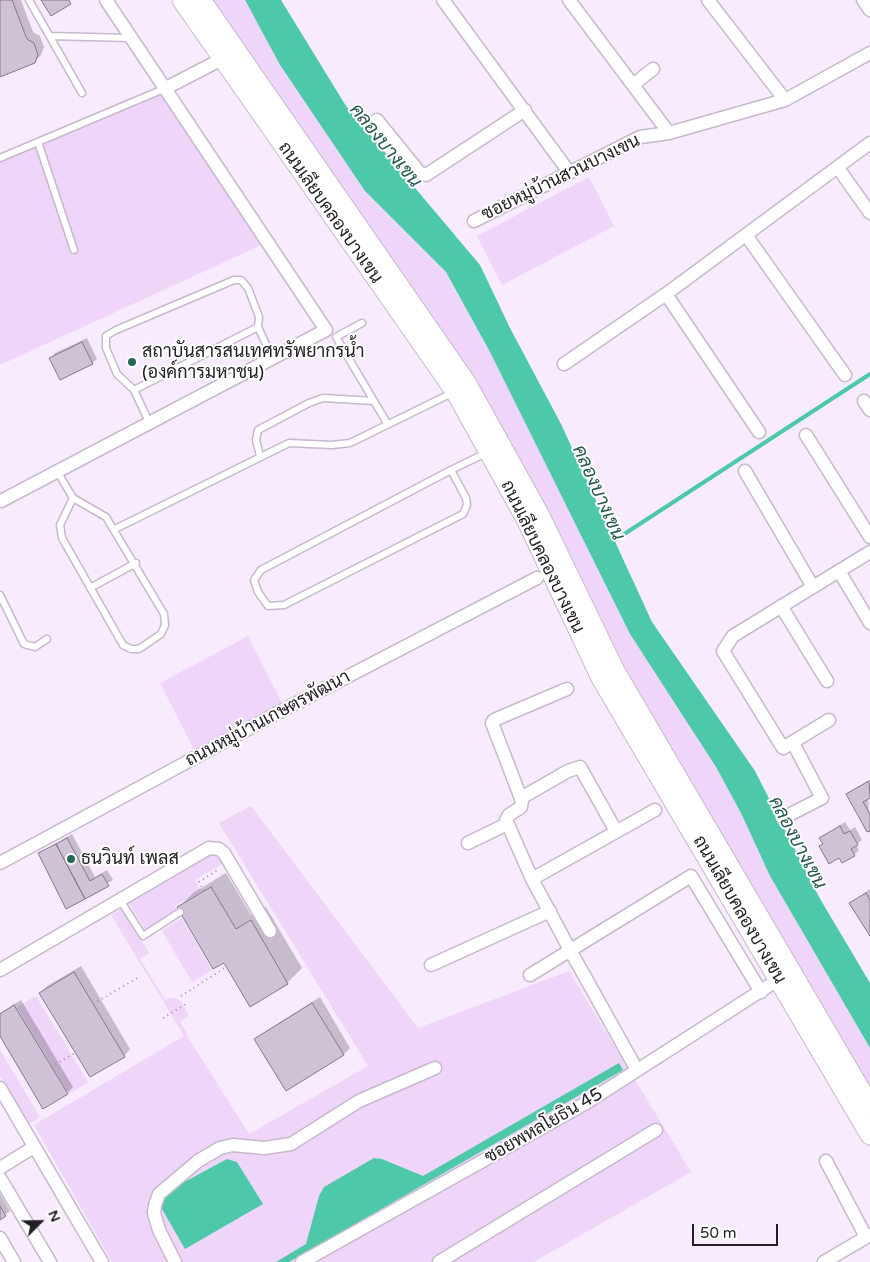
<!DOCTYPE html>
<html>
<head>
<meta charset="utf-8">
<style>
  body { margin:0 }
  #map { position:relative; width:870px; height:1262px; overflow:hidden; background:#f8ebfe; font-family:"Varela Round",sans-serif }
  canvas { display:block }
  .north { position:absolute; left:15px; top:1197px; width:50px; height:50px; -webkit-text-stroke:4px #fff; paint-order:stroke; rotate:67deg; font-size:14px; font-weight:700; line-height:20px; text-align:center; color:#221e25 }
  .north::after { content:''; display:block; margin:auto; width:18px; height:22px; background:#221e25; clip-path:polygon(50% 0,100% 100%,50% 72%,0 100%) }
  .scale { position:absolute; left:692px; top:1224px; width:86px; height:22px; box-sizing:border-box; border:2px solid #221e25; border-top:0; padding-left:6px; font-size:15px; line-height:18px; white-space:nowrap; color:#221e25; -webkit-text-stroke:4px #fff; paint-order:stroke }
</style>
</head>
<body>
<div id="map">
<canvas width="870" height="1262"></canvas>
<div class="north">N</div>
<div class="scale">50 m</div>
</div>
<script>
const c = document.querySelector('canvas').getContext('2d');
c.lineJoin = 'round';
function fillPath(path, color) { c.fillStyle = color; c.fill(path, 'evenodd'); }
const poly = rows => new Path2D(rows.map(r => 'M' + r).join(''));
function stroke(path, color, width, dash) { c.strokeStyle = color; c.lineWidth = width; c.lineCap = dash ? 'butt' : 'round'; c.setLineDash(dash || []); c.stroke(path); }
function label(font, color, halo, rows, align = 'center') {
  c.font = font + ' "Varela Round",Sarabun,sans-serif'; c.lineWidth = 4; c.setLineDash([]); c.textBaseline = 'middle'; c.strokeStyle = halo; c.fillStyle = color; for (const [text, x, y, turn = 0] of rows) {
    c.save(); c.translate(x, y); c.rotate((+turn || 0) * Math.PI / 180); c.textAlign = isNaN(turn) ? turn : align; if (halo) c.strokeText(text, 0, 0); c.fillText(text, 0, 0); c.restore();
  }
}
const green = poly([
  [212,0,245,0,280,65,365,191,446,272,490,352,630,634,716,767,741,813,770,876,870,1048,870,1094,717,825],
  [167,91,266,243,0,365,0,162],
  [589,177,614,226,502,285,477,236],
  [248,636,285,709,196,754,160,683],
  [251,806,418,1028,569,971,691,1172,534,1262,112,1262,34,1125,184,1036,111,915,122,909,149,953,140,959,165,999,175,998,181,1001,189,1016,180,1022,187,1033,186,1034,249,1134,368,1066,219,823],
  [215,851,222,864,195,880,201,891,175,906,178,912,146,931,129,903],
  [182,918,212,970,192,982,162,931],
  [36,996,88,1082,69,1094,17,1007],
  [0,1050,40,1117,29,1124,0,1076]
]);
const water = poly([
  [245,0,281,0,346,106,480,265,510,328,561,424,652,622,755,771,819,897,870,983,870,1048,770,876,741,813,716,767,630,634,490,352,446,272,365,191,280,65],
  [619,1063,623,1070,289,1262,276,1262,306,1244,319,1196,324,1187,374,1158,382,1159,423,1176],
  [227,1159,237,1162,263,1204,185,1249,162,1209,164,1193]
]);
const shadow = poly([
  [0,0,21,0,33,32,40,36,44,47,41,55,34,62,0,76],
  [87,338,97,359,92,363,51,358,55,353],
  [867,781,870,786,868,797,870,829,847,795],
  [845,822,850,830,855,827,862,840,856,845,859,850,854,855,840,856,824,844,820,838],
  [72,834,95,877,107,870,113,880,67,907,39,854],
  [226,873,251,915,266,907,302,968,287,983,224,961,179,907,193,893],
  [870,889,870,934,851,903],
  [81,966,130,1049,124,1056,41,993,47,986],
  [320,997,350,1048,344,1054,287,1089,256,1039,263,1033],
  [21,1000,73,1087,67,1093,0,1034,0,1013],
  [0,1193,10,1211,0,1218]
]);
const stream = poly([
  [612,542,870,374]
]);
const building = poly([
  [0,0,12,0,27,39,34,43,38,55,35,63,0,77,0,0],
  [41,0,69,0,71,4,51,16,41,0],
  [82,342,93,364,60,380,49,358,82,342],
  [869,781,870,798,863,802,870,814,870,831,867,832,846,794,869,781],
  [840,826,844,834,850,831,858,845,851,849,855,856,842,863,839,858,829,864,819,846,823,844,819,838,840,826],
  [67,838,90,881,102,874,109,886,85,899,56,844,67,838],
  [56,844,85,899,66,909,38,853,56,844],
  [211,887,236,929,251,920,288,984,250,1007,224,963,213,969,177,907,211,887],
  [866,893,870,900,870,936,849,903,866,893],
  [74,972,125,1057,90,1077,39,993,74,972],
  [312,1003,344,1055,286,1091,254,1039,312,1003],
  [14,1005,68,1094,43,1109,0,1036,0,1014,14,1005],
  [0,1206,6,1216,0,1220,0,1206]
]);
const path = poly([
  [204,891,199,882,219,869],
  [181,996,226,967],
  [93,1004,139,977],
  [163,1018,186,1004],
  [51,1067,75,1053]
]);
const lane = poly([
  [29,0,82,93],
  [50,36,130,38],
  [38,142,74,250],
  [0,158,166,88],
  [362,323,336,337,387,423],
  [134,390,117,374,106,348,106,336,116,330,234,280,241,280,248,288,259,317,258,327],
  [149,422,134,390,258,327,272,357],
  [260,456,256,440,258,430,309,403,323,398,374,401],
  [451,470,466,498,467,505,463,514,284,605,268,606,258,592,254,580,261,570,451,470,488,452],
  [57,471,73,498,106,517,164,614,165,625,161,634,139,649,131,649,123,645,62,538,60,525,73,498],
  [115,529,289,443,332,445,350,443,454,392],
  [90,588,136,563],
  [0,595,24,644,35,647,47,639],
  [120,900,143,936,180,912]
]);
const street = poly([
  [443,0,569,172],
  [569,0,669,133],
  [708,0,785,100],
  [863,0,870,10],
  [633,85,653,69],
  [166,88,222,59],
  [377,120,420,173,426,175,525,110],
  [838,168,870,213],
  [474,221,640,137,669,133,785,100,870,53],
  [746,235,845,375],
  [666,294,759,432],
  [564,364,666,294,870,143],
  [864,401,870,410],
  [806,435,870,537],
  [745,471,813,587],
  [1,501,326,330,106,0],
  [839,571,870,623],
  [781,606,827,681],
  [567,689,494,720,492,723,522,801,521,807,509,815,506,820,532,879,570,950,637,1070],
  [829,720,783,748,723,651,733,636,870,552],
  [521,798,568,771,580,767,616,831],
  [783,818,822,798,793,743],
  [468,843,507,824],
  [0,863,285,709,537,578],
  [532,879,655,810],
  [431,965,550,911],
  [0,970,209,848,219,849,224,853,270,931],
  [530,975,691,876,761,992],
  [0,1088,102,1262],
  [826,1161,866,1237],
  [0,1168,29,1150],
  [0,1178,50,1262],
  [0,1238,14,1262],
  [175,1262,159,1230,154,1213,155,1205,159,1194,198,1161,220,1148,233,1145,264,1148,291,1144,359,1101,435,1068],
  [302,1262,586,1103,784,976],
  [439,1262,656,1130],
  [824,1262,870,1235]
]);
const secondary = poly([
  [182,0,455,391,527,521,601,678,870,1135],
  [201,0,467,384,539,514,615,671,870,1106]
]);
const markers = [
  [132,362,5,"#266857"],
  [71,859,5,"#266857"]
];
const streetNames = [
  ["ซอยหมู่บ้านสวนบางเขน",561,178,-26],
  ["ถนนเลียบคลองบางเขน",330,213,55],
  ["ถนนเลียบคลองบางเขน",542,557,64],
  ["ถนนหมู่บ้านเกษตรพัฒนา",268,719,-28],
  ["ถนนเลียบคลองบางเขน",739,910,60],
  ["ซอยพหลโยธิน 45",544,1126,-30]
];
const poiNames = [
  ["สถาบันสารสนเทศทรัพยากรน้ำ",142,352],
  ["(องค์การมหาชน)",142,373],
  ["ธนวินท์ เพลส",81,859]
];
const waterNames = [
  ["คลองบางเขน",385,146,51],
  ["คลองบางเขน",598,493,66],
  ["คลองบางเขน",797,843,62]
];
fillPath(green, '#eed5f9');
fillPath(water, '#4dc9aa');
fillPath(shadow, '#0003');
stroke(stream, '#4dc9aa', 4);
fillPath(building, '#cfc2d6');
stroke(building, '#84788a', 1);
stroke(lane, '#c6b9cc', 9);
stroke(street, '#c6b9cc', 15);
stroke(secondary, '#c6b9cc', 21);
stroke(path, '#9c92a0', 2, [1, 4]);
stroke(lane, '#fff', 6);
stroke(street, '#fff', 12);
stroke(secondary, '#fff', 19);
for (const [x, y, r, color] of markers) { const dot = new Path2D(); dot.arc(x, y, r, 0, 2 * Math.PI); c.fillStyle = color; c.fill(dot); stroke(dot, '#fff', 2); }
label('18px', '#221e25', '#fff', streetNames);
label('18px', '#221e25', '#fff', poiNames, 'left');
label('italic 19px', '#26594c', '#fff', waterNames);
</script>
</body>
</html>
